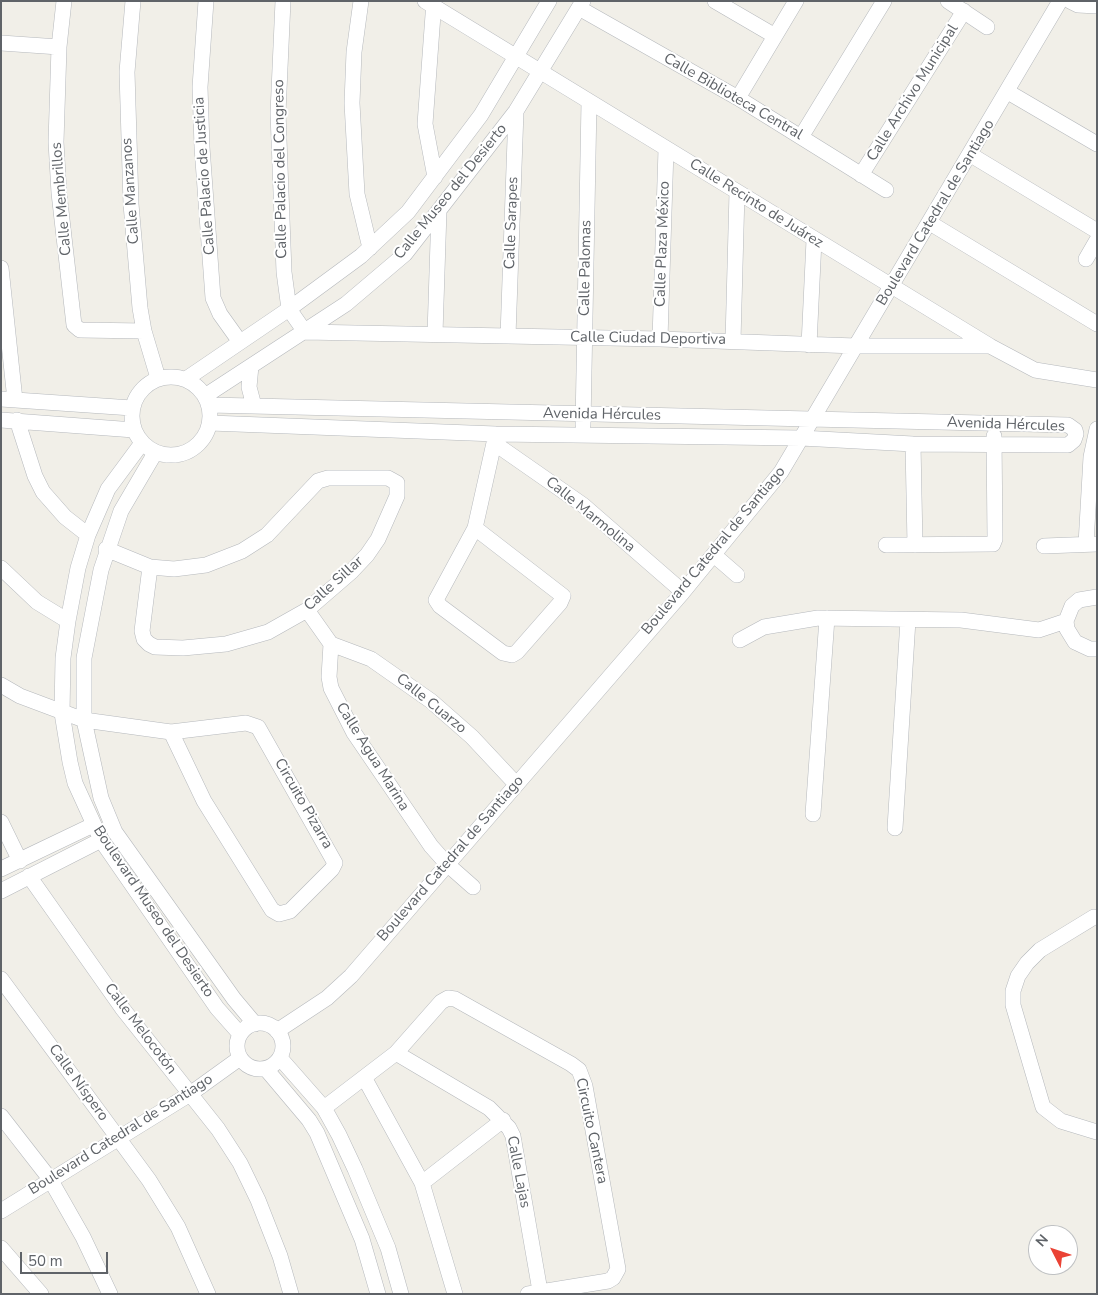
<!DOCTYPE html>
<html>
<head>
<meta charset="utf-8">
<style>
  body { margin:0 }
  #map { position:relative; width:1098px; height:1295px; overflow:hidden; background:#f1efe8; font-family:"Nunito Sans",sans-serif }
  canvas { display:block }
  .frame { position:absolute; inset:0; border:2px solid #5f6368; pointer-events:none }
  .north { position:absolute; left:1028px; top:1225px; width:50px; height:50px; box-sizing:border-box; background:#fff; border:1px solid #bfc1c3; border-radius:50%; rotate:311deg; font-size:14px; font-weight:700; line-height:20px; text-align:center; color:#5f6368 }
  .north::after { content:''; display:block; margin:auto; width:18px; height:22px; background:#ea4335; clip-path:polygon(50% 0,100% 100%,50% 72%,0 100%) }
  .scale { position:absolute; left:20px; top:1252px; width:88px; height:22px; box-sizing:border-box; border:2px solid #5f6368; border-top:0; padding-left:6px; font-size:15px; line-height:18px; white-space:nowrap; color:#5f6368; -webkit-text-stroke:4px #fff; paint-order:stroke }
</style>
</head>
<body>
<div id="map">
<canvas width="1098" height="1295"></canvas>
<div class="frame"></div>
<div class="north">N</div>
<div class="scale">50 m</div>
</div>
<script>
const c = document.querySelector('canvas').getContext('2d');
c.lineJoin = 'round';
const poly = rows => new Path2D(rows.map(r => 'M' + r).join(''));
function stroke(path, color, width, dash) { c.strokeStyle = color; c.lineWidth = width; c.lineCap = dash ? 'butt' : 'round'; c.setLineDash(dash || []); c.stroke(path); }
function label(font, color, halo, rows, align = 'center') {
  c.font = font + ' "Nunito Sans",sans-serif'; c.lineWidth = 4; c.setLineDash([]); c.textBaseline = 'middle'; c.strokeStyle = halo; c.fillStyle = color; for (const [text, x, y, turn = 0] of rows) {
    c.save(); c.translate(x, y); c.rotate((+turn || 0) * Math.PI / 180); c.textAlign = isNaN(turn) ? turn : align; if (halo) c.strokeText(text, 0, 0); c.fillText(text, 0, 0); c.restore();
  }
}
const minor = poly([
  [64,1,59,47,56,142,59,193,74,325,80,330,144,331],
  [133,1,127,72,131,204,140,308,144,331,158,378],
  [206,1,200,87,202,147,213,298,220,314,240,342],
  [283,1,278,113,284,272,289,309,305,332,660,339,856,346,990,346],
  [361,1,354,52,352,103,357,194,370,248],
  [425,1,990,346,1035,370,1097,380],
  [434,1,425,124,435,177],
  [715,1,775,36],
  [948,1,987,27],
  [1070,1,1078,5,1097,6],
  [579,8,738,98,886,190],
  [1,43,59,47],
  [1008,92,1097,144],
  [738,98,796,1],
  [801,137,884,1],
  [971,155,1097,231],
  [861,175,964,11],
  [930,223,1097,324],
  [1086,259,1097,240],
  [1,268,15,400],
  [435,334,439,210],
  [508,336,516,111],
  [660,339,666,149],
  [733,341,737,192],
  [809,345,814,240],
  [251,366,249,387,254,406],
  '132 416a39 39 0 1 1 78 0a39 39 0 1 1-78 0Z',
  [186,379,289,309,361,256,408,212,481,115,549,1],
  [205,396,346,304,405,254,516,111,583,1],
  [1,399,132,408],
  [209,405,1068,425,1075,430,1076,434,1074,440,1068,445,913,444,801,438,496,434,210,423],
  [1,420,134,430],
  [17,420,35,476,43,492,65,517,88,535],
  [583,425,589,102],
  [142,443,108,489,88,535,78,568,68,621,63,658,62,713,70,762,75,783,101,840,217,1008,240,1034],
  [494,443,583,505,683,592],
  [913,444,915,545],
  [155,453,121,511,101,570,84,658,84,720,101,798,115,832,234,999,255,1024],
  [475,528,563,596,560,603,517,652,512,655,503,653,440,606,436,600,475,528,496,434],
  [1086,544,1091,457,1097,429],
  [886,545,993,544,995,539,994,436],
  [1044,546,1097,544],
  [106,549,150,567,174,569,206,565,242,551,267,535,318,481,328,478,388,478,397,483,397,496,378,539,367,555,351,572,307,610,268,632,226,644,183,648,155,647,149,644,144,639,142,631,150,567],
  [714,555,737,575],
  [1,568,37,602,68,621],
  [1097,597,1079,600,1072,606,1066,621,1067,629,1075,642,1090,649,1097,649],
  [307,610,331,644,329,677,331,688,354,733,431,846,447,864,473,887],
  [740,640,764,627,818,618,961,620,1039,630,1066,621],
  [331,644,371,659,431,701,472,737,516,784],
  [1,685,20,696,84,720,171,732,246,723,258,727,335,863,332,869,290,911,279,914,272,910,204,801,171,732],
  [813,814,827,618],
  [1,822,20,861],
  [895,828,908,620],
  [1,869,93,825],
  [29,876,122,1008,218,1129,240,1163,258,1200,280,1256,291,1294],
  [1,891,101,840],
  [1094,917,1040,950,1027,963,1018,976,1013,991,1013,1005,1043,1107,1061,1121,1097,1132],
  [1,979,149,1180,178,1227,208,1294],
  '237 1046a23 23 0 1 1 46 0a23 23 0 1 1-46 0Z',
  [277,1031,327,998,351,976,683,592,781,472,1060,1],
  [396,1053,489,1108,509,1128,513,1136,540,1291],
  [280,1058,324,1108,339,1135,355,1169,388,1248,401,1294],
  [266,1069,309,1120,317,1133,362,1239,378,1294],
  [365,1079,422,1183,455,1294],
  [324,1108,396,1053,441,1002,448,998,455,999,571,1064,579,1070,585,1086,618,1269,613,1278,608,1281,528,1294],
  [1,1116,50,1179,83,1237,110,1294],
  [422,1183,503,1120],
  [1,1211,190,1094,240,1058],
  [1,1248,41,1294]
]);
const streetNames = [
  ["Calle Archivo Municipal",913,93,-58],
  ["Calle Biblioteca Central",733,97,30],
  ["Calle Palacio del Congreso",281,169,-91],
  ["Calle Palacio de Justicia",205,176,-94],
  ["Calle Manzanos",131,191,-94],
  ["Calle Museo del Desierto",451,192,-51],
  ["Calle Membrillos",62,199,-95],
  ["Calle Recinto de Juárez",756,204,32],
  ["Boulevard Catedral de Santiago",936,213,-59],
  ["Calle Sarapes",512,223,-88],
  ["Calle Plaza México",663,244,-88],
  ["Calle Palomas",586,268,-89],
  ["Calle Ciudad Deportiva",648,339,1],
  ["Avenida Hércules",602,415,1],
  ["Avenida Hércules",1006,425,2],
  ["Calle Marmolina",590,515,39],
  ["Boulevard Catedral de Santiago",714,551,-50],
  ["Calle Sillar",334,584,-42],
  ["Calle Cuarzo",431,704,39],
  ["Calle Agua Marina",372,757,58],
  ["Circuito Pizarra",303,804,60],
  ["Boulevard Catedral de Santiago",451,859,-49],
  ["Boulevard Museo del Desierto",153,912,56],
  ["Calle Melocotón",140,1029,53],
  ["Calle Níspero",78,1083,54],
  ["Circuito Cantera",591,1131,78],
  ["Boulevard Catedral de Santiago",121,1135,-32],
  ["Calle Lajas",518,1172,79]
];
stroke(minor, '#b5b8bc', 16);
stroke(minor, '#fff', 15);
label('15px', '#5f6368', '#fff', streetNames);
</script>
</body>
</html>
